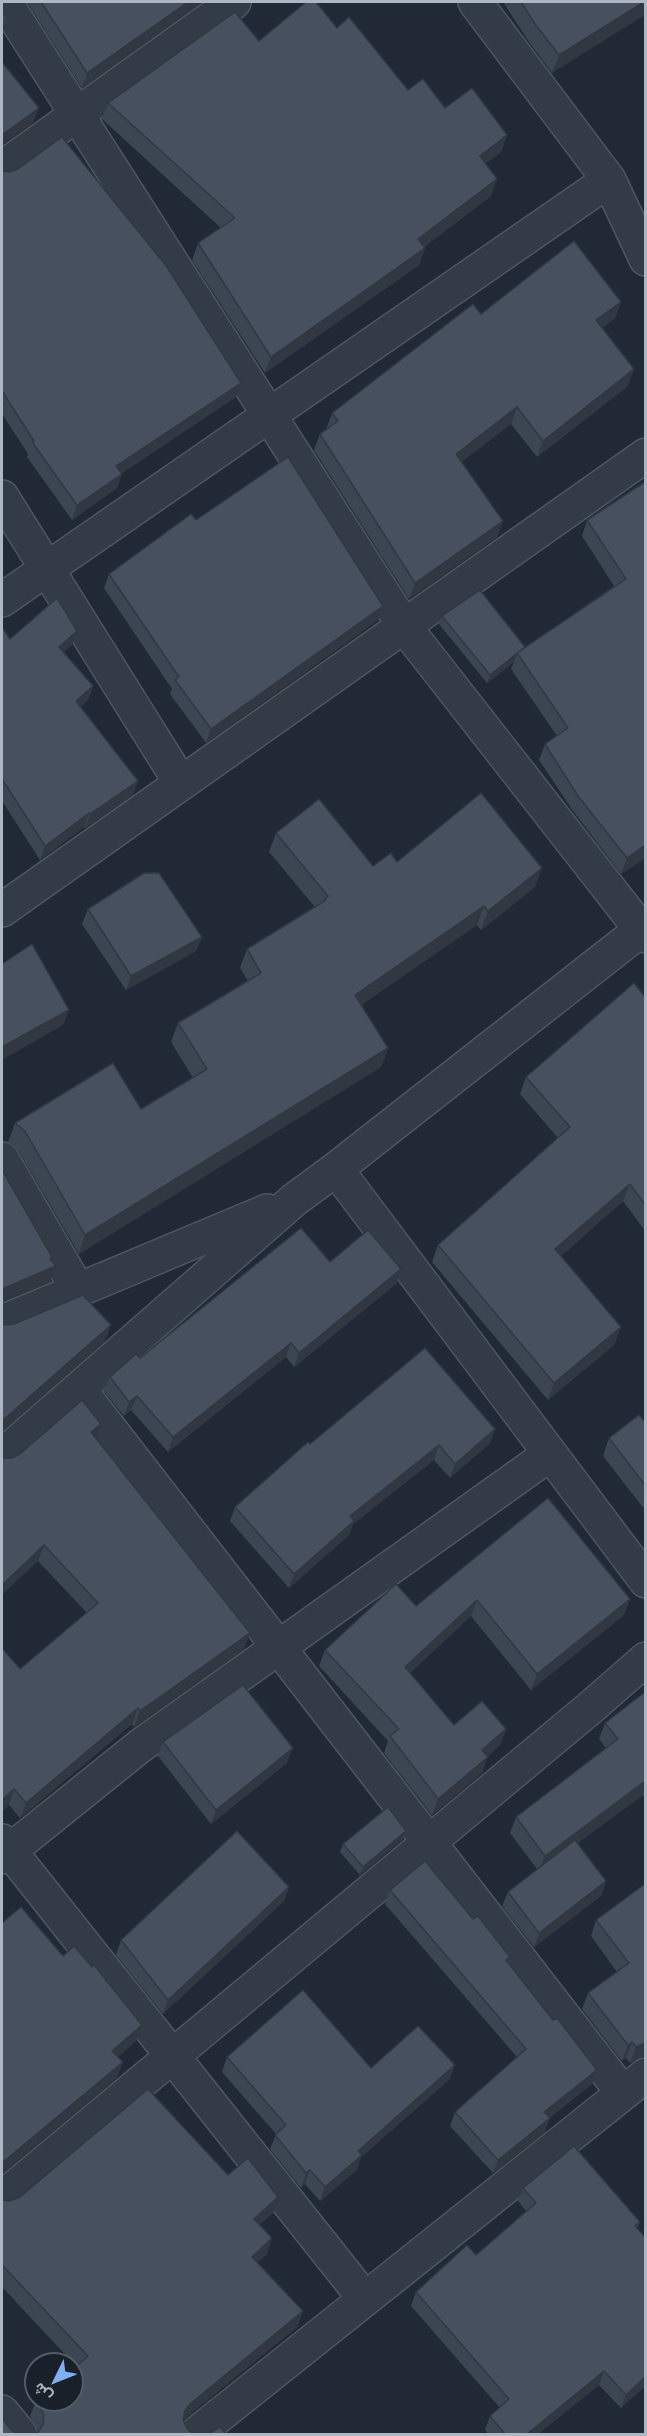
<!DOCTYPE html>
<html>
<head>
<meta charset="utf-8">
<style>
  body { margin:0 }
  #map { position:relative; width:647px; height:2436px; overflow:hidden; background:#202935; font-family:"Exo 2",Vazirmatn,sans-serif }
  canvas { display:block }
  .frame { position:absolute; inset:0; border:3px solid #adb6c3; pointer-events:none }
  .north { position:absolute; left:24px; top:2352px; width:60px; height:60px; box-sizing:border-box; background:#19202a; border:2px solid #545c67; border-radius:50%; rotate:227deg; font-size:16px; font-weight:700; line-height:24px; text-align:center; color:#adb6c3 }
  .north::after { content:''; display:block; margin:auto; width:21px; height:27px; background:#81aff4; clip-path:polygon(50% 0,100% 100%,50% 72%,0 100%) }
</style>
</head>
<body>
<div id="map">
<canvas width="647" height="2436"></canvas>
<div class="frame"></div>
<div class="north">ش</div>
</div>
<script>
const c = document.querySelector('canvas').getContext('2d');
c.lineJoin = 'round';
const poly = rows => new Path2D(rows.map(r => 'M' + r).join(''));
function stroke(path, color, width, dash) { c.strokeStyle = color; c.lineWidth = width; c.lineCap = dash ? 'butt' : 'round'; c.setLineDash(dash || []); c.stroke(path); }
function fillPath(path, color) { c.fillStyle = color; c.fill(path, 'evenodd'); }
const minor = poly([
  [5,2,404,626,646,936],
  [475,2,609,180,646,259],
  [2,168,234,2],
  [2,497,181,783],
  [2,600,609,180],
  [2,910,646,455],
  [2,1159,78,1290],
  [336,1169,646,1581],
  [2,1322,267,1211],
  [79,1389,623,2093],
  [2,1456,294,1200,336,1169,646,926],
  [2,1841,365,2299],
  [2,1857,140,1746,550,1454],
  [2,2198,590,1708,646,1659],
  [2,2412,20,2434],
  [196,2434,646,2075]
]);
const wall = poly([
  [27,2,202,2,82,88],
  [503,2,645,2,552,73,529,42],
  [2,9,6,16,2,29],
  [337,28,408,90,445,108,507,135,501,152,486,163,491,196,424,247,425,248,419,265,265,373,192,260,198,243,221,228,102,119,108,103,259,41],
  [2,171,241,383,236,397,122,473,117,488,72,520,27,457,28,454,2,414],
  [621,302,615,318,602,328,628,386,537,457,511,424,461,462,503,521,497,537,409,599,314,450,320,434,326,430,332,413,481,314],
  [645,482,645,858,621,874,573,811,539,760,545,744,557,736,511,669,514,662,487,683,439,624,442,616,525,647,614,586,582,536,587,520],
  [196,520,383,606,378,620,206,743,170,694,172,689,104,588,109,574],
  [2,627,10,639,72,645,64,652,93,686,88,700,80,706,133,795,85,828,84,827,40,860,2,801],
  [276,833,373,866,397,862,542,868,535,887,481,930,477,925,361,1005,388,1048,381,1067,79,1254,18,1150,8,1142,15,1123,141,1109,193,1078,171,1042,178,1023,248,981,240,968,247,949,315,907,269,852],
  [88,909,202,937,196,951,126,990,82,924],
  [645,997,645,1231,623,1201,561,1256,621,1327,614,1345,548,1400,432,1262,438,1245,558,1138,520,1094,526,1077],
  [330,1262,401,1269,396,1284,294,1367,286,1357,168,1452,131,1410,124,1416,104,1391,110,1377,140,1358],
  [645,1422,645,1510,603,1456,609,1438],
  [495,1429,490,1443,450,1478,434,1460,353,1524,349,1535,289,1588,230,1521,235,1507,310,1444],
  [96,1438,250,1633,244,1649,134,1727,132,1724,20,1818,9,1805,2,1811,2,1648,20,1669,87,1613,38,1561,12,1458],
  [548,1498,630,1599,624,1615,531,1690,471,1616,410,1673,454,1725,506,1729,500,1745,488,1756,482,1773,432,1815,384,1753,388,1741,319,1666,325,1650,416,1606],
  [645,1692,645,1798,643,1795,577,1843,606,1881,601,1896,534,1947,502,1906,508,1892,537,1869,510,1833,516,1817,606,1748,599,1739,605,1723],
  [163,1742,287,1763,211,1824,158,1756],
  [403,1839,360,1875,340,1852,343,1844],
  [645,1884,645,2057,644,2056,630,2063,626,2058,622,2061,582,2009,588,1993,617,1972,591,1936,596,1920],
  [289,1887,284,1901,163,2014,116,1955,121,1940],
  [390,1890,508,1962,553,2020,597,2070,592,2084,549,2118,545,2132,493,2173,450,2126,455,2112,517,2057,385,1904],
  [227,2057,371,2068,450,2079,361,2157,357,2170,320,2201,305,2184,301,2188,270,2149,276,2134,222,2072],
  [228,2175,273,2213,260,2224,267,2254,257,2262,303,2311,297,2327,184,2419,183,2421,188,2430,38,2432,38,2430,30,2416,36,2401,76,2366,2,2287,2,2200,10,2201],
  [523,2188,640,2222,637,2229,645,2237,645,2386,621,2408,599,2385,538,2434,488,2434,485,2430,490,2416,500,2408,411,2306,416,2292,476,2255,526,2211,518,2201]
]);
const shadedWall = poly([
  [188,2,202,2,82,88,87,73],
  [644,2,645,2,645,15,552,73,559,55],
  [39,108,33,123,2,145,2,135],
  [507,135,501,152,474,172,480,156],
  [497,179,491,196,412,256,418,239],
  [425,248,419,265,265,373,271,357],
  [621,302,615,318,590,337,596,320],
  [634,369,628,386,537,457,543,441],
  [241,383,236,397,111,480,116,466],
  [517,407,511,424,450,471,456,454],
  [122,474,117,488,72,520,77,505],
  [503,521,497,537,409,599,415,583],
  [383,606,378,620,206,743,211,729],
  [77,631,72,645,54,661,59,647],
  [517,654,514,662,487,683,490,675],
  [93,686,88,700,71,715,76,701],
  [138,781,133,795,85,828,90,814],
  [89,813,84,827,40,860,45,846],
  [645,845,645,858,621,874,627,858],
  [542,868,535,887,481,930,488,911],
  [484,906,477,925,348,1014,355,995],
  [202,937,196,951,126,990,131,976],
  [69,1010,63,1025,2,1060,2,1047],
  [388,1048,381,1067,79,1254,85,1235],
  [630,1184,623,1201,549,1266,555,1249],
  [52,1257,48,1269,56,1266,50,1282,2,1302,2,1289],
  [401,1269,396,1284,294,1367,299,1353],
  [111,1325,105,1341,2,1432,2,1421],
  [621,1327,614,1345,548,1400,554,1383],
  [291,1343,286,1357,168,1452,173,1437],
  [137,1396,131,1410,124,1416,129,1402],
  [101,1424,95,1440,91,1432],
  [495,1429,490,1443,450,1478,455,1464],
  [439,1445,434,1460,353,1524,349,1535,289,1588,294,1574,350,1516],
  [44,1545,38,1561,2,1595,2,1585],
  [630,1599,624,1615,531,1690,537,1674],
  [477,1600,471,1616,399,1683,405,1667],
  [250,1633,244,1649,134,1727,140,1711],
  [138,1708,132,1724,20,1818,26,1803],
  [506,1729,500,1745,476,1766,482,1750],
  [293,1748,287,1763,211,1824,216,1810],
  [488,1757,482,1773,432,1815,438,1799],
  [645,1781,645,1787,643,1795,539,1872,545,1856],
  [14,1789,9,1805,2,1811,2,1800],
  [406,1831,403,1839,360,1875,363,1867],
  [606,1881,601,1896,534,1947,539,1933],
  [289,1887,284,1901,163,2014,168,2000],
  [142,2025,136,2041,107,2067,112,2051],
  [632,2042,626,2058,622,2061,628,2045],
  [645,2043,645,2057,644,2056,630,2063,636,2047],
  [123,2062,117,2078,2,2174,2,2163],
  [455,2065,450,2079,361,2157,357,2170,320,2201,325,2187,358,2151],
  [597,2070,592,2084,539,2125,544,2112],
  [550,2118,545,2132,493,2173,498,2160],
  [310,2170,305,2184,301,2188,306,2173],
  [278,2197,273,2213,249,2234,254,2219],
  [272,2238,267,2254,246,2273,252,2257],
  [303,2311,297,2327,184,2419,179,2427,185,2411,190,2404],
  [604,2371,599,2385,538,2434,527,2434],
  [645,2377,645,2386,621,2408,626,2395]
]);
const building = poly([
  [41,2,188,2,87,73,41,2],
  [306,2,316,2,337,28,349,17,408,90,423,79,445,108,472,88,507,135,480,156,497,179,418,239,425,248,271,357,198,243,235,218,108,103,235,12,259,41,306,2],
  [521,2,644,2,559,55,535,24,521,2],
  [2,9,6,16,4,14,2,17,2,9],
  [2,62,39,108,2,135,2,62],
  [62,137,167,267,241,383,116,466,122,474,77,505,32,442,34,441,2,391,2,171,8,172,18,169,62,137],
  [574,241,621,302,596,320,634,369,543,441,517,407,456,454,503,521,415,583,320,434,338,421,332,413,473,304,481,314,574,241],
  [288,457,383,606,211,729,175,680,179,677,109,574,191,514,196,520,288,457],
  [645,482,645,845,627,858,578,796,545,744,568,728,517,653,626,579,587,520,645,482],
  [480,590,525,647,490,675,442,616,480,590],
  [57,598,77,631,59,647,93,686,76,701,138,781,90,814,89,813,45,846,2,779,2,627,10,639,57,598],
  [481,793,542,868,488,911,484,906,355,995,388,1048,85,1235,25,1131,15,1123,113,1063,141,1109,207,1069,178,1023,261,973,247,949,326,900,325,899,328,896,276,833,319,799,373,866,391,853,397,862,481,793],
  [144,873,159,873,202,937,131,976,88,909,144,873],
  [32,944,69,1010,2,1047,2,964,32,944],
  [634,983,645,997,645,1205,630,1184,555,1249,621,1327,554,1383,438,1245,570,1127,526,1077,634,983],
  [2,1170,52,1257,50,1259,56,1266,2,1289,2,1170],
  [301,1228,330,1262,368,1230,401,1269,299,1353,291,1343,173,1437,137,1396,129,1402,110,1377,136,1354,140,1358,301,1228],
  [83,1295,111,1325,2,1421,2,1323,6,1325,14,1324,83,1295],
  [425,1348,495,1429,455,1464,439,1445,350,1516,354,1521,294,1574,235,1507,308,1442,310,1444,425,1348],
  [82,1400,101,1424,91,1432,250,1633,140,1711,138,1708,26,1803,14,1789,2,1800,2,1648,20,1669,98,1603,44,1545,2,1585,2,1458,12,1458,20,1454,82,1400],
  [639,1415,645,1422,645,1485,609,1438,639,1415],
  [548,1498,630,1599,537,1674,477,1600,405,1667,454,1725,482,1701,506,1729,482,1750,488,1757,438,1799,390,1736,399,1729,325,1650,396,1584,416,1606,548,1498],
  [243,1685,293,1748,216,1810,163,1742,243,1685],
  [645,1692,645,1781,545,1856,516,1817,618,1739,605,1723,645,1692],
  [388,1807,406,1831,363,1867,343,1844,388,1807],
  [237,1831,289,1887,168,2000,121,1940,237,1831],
  [575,1840,606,1881,539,1933,508,1892,575,1840],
  [425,1861,473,1919,478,1916,510,1957,506,1960,553,2020,557,2018,597,2070,544,2112,550,2118,498,2160,455,2112,526,2049,390,1890,425,1861],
  [645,1884,645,2043,636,2047,632,2042,628,2045,588,1993,629,1963,596,1920,645,1884],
  [21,1907,63,1956,74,1946,92,1967,94,1965,142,2025,112,2051,123,2062,2,2163,2,1923,21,1907],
  [303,1990,371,2068,418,2026,455,2065,358,2151,362,2155,325,2187,310,2170,306,2173,275,2135,286,2125,227,2057,303,1990],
  [148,2089,228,2175,248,2158,278,2197,254,2219,272,2238,252,2257,303,2311,190,2404,185,2411,183,2420,188,2430,194,2434,33,2434,38,2432,43,2425,44,2415,36,2401,72,2400,72,2370,88,2356,2,2265,2,2200,10,2201,20,2197,148,2089],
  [574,2146,640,2222,635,2226,645,2237,645,2377,626,2395,604,2371,527,2434,505,2434,490,2416,509,2399,416,2292,467,2245,476,2255,536,2203,523,2188,574,2146],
  [2,2418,11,2430,17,2434,2,2434,2,2418],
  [220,2427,226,2434,208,2434,220,2427]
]);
stroke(minor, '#4e5661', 36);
stroke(minor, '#333b46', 33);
fillPath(wall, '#3c4552');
fillPath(shadedWall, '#313842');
fillPath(building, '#46505f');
stroke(building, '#313842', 1.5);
</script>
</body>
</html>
